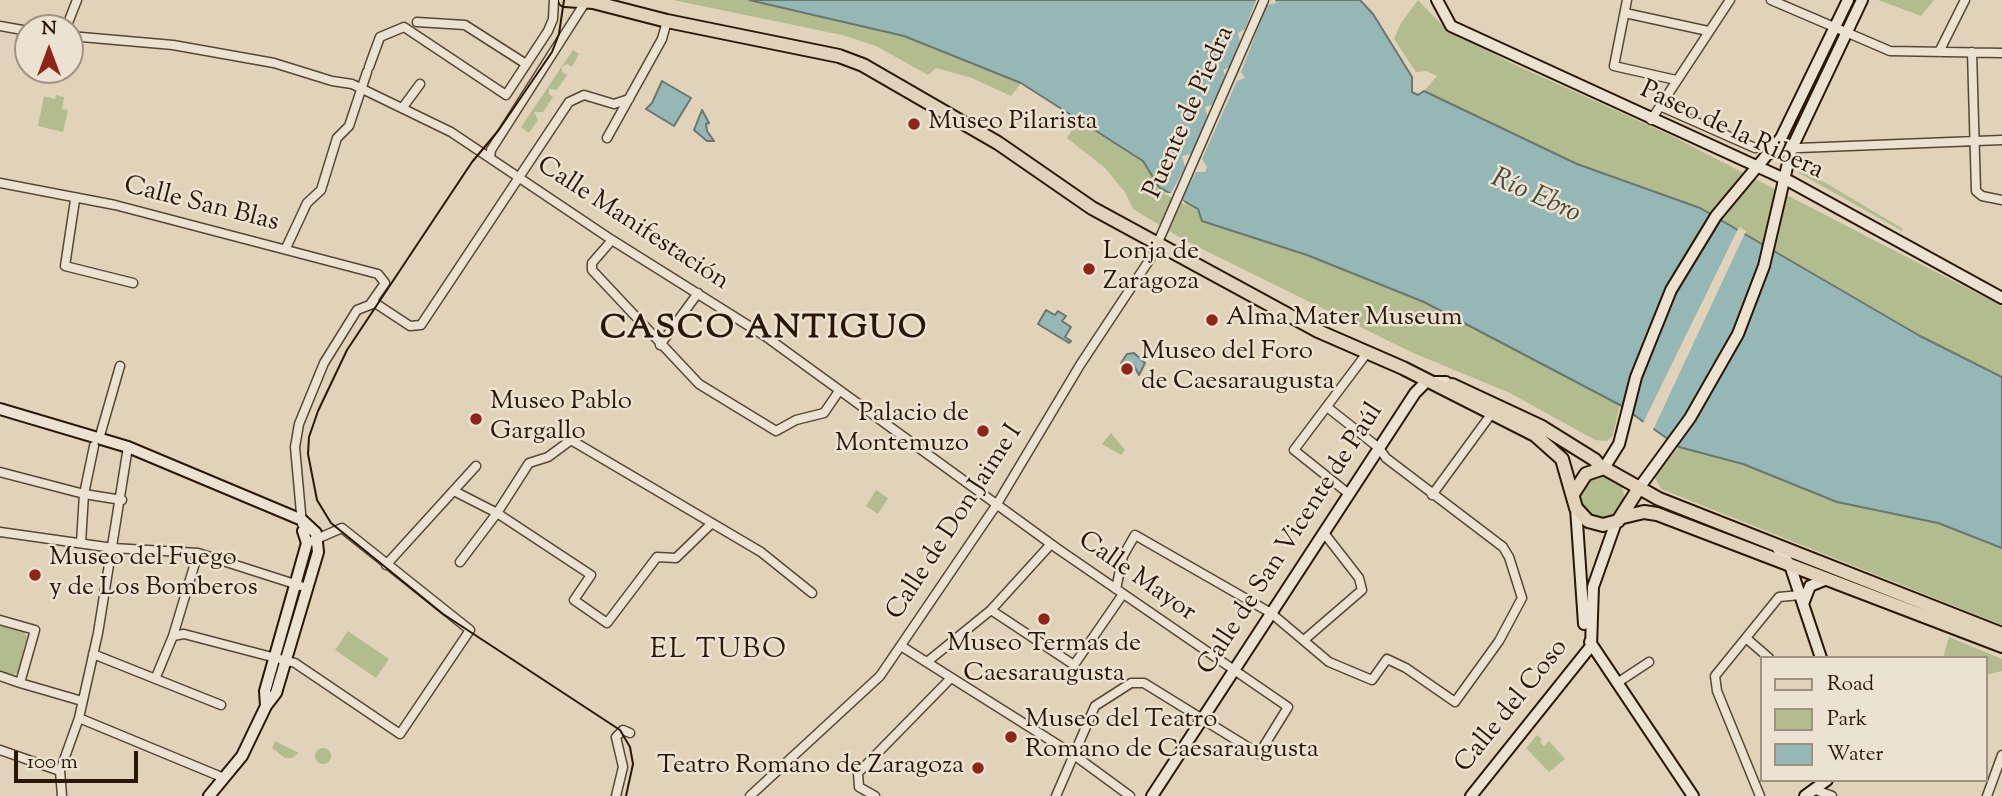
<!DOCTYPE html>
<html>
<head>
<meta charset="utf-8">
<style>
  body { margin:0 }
  #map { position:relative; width:2002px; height:796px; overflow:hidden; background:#e0d3b9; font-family:"Sorts Mill Goudy",serif }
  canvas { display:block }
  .legend { position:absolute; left:1760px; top:656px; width:228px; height:126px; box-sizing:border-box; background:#ebe2d2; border:2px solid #9e9181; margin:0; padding:9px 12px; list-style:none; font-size:21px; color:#2a1707 }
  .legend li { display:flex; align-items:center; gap:14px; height:35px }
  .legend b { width:35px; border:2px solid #9e9181 }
  .north { position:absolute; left:14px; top:14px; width:70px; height:70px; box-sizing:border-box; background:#ebe2d2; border:2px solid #9e9181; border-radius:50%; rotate:0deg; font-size:19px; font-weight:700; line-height:28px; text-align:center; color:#2a1707 }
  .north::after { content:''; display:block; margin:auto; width:24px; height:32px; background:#8f2418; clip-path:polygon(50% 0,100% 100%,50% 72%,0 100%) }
  .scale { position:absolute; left:14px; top:751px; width:124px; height:32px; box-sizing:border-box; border:4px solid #2a1707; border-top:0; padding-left:9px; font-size:21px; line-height:24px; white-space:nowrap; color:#2a1707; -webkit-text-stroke:5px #ebe2d2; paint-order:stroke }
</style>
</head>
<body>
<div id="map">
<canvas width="2002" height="796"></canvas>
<ul class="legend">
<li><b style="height:9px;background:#e0d3b9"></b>Road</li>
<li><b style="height:19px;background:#b2bc8f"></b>Park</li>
<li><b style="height:19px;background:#95b7b5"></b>Water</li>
</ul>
<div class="north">N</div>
<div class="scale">100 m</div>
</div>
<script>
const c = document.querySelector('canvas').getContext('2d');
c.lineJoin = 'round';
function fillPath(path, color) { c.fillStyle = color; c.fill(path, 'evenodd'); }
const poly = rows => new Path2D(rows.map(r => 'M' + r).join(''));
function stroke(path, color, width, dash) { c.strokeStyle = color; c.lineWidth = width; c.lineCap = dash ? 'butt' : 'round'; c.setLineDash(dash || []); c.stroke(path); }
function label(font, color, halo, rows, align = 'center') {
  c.font = font + ' "Sorts Mill Goudy",serif'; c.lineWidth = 5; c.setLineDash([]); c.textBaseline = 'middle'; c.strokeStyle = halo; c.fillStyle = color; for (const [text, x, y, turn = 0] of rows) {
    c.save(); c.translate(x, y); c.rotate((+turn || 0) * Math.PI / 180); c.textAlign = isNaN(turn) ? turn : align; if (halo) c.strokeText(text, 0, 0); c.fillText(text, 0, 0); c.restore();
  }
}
const green = poly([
  [673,0,749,0,904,36,1021,83,1011,96,972,78,936,68,928,75,876,46,842,35],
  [1418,0,1443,26,1509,62,1670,135,2002,306,2002,377,1920,336,1700,208,1577,164,1424,91,1437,76,1426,71,1416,72,1394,39,1401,23],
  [1878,0,1934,0,1921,16],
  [573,50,579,54,572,67,567,64,562,67,562,72,567,75,557,90,549,89,549,94,553,97,543,112,534,112,538,120,529,133,521,127],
  [56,95,64,97,62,109,68,110,63,132,38,126,44,96,55,99],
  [1078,121,1143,161,1159,187,1198,209,1202,221,1307,255,1424,302,1620,405,1613,435,1607,441,1595,440,1510,393,1411,352,1184,240,1133,209,1125,192,1105,168,1067,138],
  [1799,167,1903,229,1902,231,1799,173],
  [1111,433,1125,450,1121,455,1102,444],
  [1679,447,1743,464,1837,502,1938,523,2002,548,2002,625,1661,489,1654,476],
  '1580 497a22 22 0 1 1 44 0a22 22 0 1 1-44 0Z',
  [876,490,888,498,878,514,866,506],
  [0,625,23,631,27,637,18,672,12,676,0,672],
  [348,631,389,659,376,678,335,650],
  [1949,637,2002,659,2002,671,1986,675,1986,658,1943,658],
  [1537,735,1542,739,1540,742,1544,746,1549,741,1565,759,1549,772,1526,748],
  [275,741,299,753,292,758,285,758,272,748],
  '315 756a8 8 0 1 1 16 0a8 8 0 1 1-16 0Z'
]);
const water = poly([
  [749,0,1360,0,1373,14,1412,77,1412,92,1418,95,1424,91,1577,164,1700,208,1920,336,2002,377,2002,548,1938,523,1837,502,1743,464,1679,447,1620,405,1424,302,1307,255,1202,221,1198,209,1159,187,1143,161,1021,83,904,36,749,0],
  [662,81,691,98,674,126,646,109,652,103,662,81],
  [702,110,709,123,706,124,707,131,714,141,707,141,694,130,702,110],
  [1046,310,1055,315,1058,311,1066,316,1062,321,1071,327,1065,337,1071,341,1069,343,1038,324,1046,310],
  [1134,353,1145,363,1139,375,1133,364,1121,363,1127,354,1134,353]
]);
const pier = poly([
  [1256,0,1275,0,1276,3,1267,5,1241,72,1245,78,1237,81,1202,159,1207,167,1205,172,1196,172,1182,199,1187,206,1163,193,1171,193,1185,167,1182,156,1191,154,1208,118,1205,107,1215,104,1226,77,1223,70,1230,67,1240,42,1238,33,1245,29],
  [1739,227,1746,231,1652,432,1642,425]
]);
const street = poly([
  [1627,0,1614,66,1676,80],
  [1771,0,1890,51,2002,53],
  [1625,13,1708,31],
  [417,22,465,25,526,64],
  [0,26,28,31],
  [66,28,77,0],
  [70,36,173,45,274,63,332,81,352,84,451,132,612,240,765,336,1058,549,1288,707,1259,754,1144,683,1131,683,1095,706,1056,796],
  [1939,52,1965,0],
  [1972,52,1976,191,1982,196,2002,200],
  [369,67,380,37,404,27,506,95,548,31,553,19,554,0],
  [1660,106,1755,148],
  [403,107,420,84],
  [1651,120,1730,0],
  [607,138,662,39,667,21],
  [1769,155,1798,148,2002,140],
  [490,158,491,150,586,1],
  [0,183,115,205,378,274,385,283,371,303],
  [75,200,65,266,133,283],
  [612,240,592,263,592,270,699,384,776,431,796,420,824,413,839,391],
  [286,248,307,203,321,190,337,138,349,126,367,72],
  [660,345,698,293],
  [99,439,120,366],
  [0,472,84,494,122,500],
  [454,491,497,513,591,575,574,600,607,623,657,557,676,558,711,524],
  [1349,494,1294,450,1367,353],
  [1432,495,1492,413],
  [302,524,295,447,299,424,324,363,357,310,375,303,410,326,421,325,569,102,584,95,614,104,629,99],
  [0,532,113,548,198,553,301,586],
  [81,543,84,494,94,446],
  [460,562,497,513,529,463,548,457,571,440,761,552,812,593],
  [386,565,476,466],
  [1116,589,1123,556,1135,535,1271,613,1329,662,1372,680,1387,659,1406,668,1455,702,1499,641,1522,598,1509,557,1503,547,1386,458,1379,448,1327,407],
  [991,610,1074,665,1123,594],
  [0,620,35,630,20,683,0,676],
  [173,636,198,553],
  [1746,638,1769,658],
  [1304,640,1362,590,1359,578,1324,533],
  [901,646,1074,755,1130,796],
  [93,654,221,705],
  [927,662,991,610,1051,544],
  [156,677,173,636,184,634,295,663,400,734,470,630,342,528,312,541],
  [20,683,82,701],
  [1617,683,1649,662],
  [79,718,224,778],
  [0,750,60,771],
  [1816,790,1832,796],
  [62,796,60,771,79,718,98,633,128,447],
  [616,796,623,767,616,737,623,730,630,733],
  [750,796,880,676,997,504,1080,365,1152,256,1264,0],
  [875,796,859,787,858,773,951,678],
  [1760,796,1717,691,1715,676,1779,597,1800,595],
  [1987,796,2002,755]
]);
const secondary = poly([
  [1437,0,1451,26,1789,181,2002,298],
  [0,409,128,447,302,520,316,533,318,552,276,693,266,706,242,756,209,796],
  [1604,468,1619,444,1636,377,1671,290,1716,216,1781,138,1848,0],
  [1639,488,1690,418,1738,334,1764,266,1791,150,1862,0],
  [1576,508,1584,624],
  [1777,547,1790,565,1821,658],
  [1803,604,1810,586,1827,579],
  [1590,642,1693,796],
  [266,706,265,691,307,543,303,531],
  [1152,796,1415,393,1426,382,1446,382],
  [1471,796,1591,646,1593,587,1616,522],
  [1805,796,1827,780]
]);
const primary = poly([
  [565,0,593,2,667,21,839,56,863,65,998,143,1092,208,1318,331,1403,368,1535,435,1562,459,1576,508,1588,521,1603,525,1618,521,1639,488],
  [1452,385,1542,427,1595,460,1601,468],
  [1573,494,1586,474,1604,468,1659,499,2002,634],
  [1623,517,1644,512,1657,514,2002,646]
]);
const tram = poly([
  [564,0,559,34,552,52,498,131,472,162,347,350,318,411,309,437,308,454,317,500,331,523,443,614,620,730,630,747,633,764,626,796]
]);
const markers = [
  [914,124,7,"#8f2418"],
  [1089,269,7,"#8f2418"],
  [1212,320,7,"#8f2418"],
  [1127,369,7,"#8f2418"],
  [476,419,7,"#8f2418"],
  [983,431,7,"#8f2418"],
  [35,575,7,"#8f2418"],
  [1044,619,7,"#8f2418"],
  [1011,737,7,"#8f2418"],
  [978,768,7,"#8f2418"]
];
const streetNames = [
  ["Puente de Piedra",1191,113,-66],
  ["Paseo de la Ribera",1731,132,25],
  ["Calle San Blas",201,206,14],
  ["Calle Manifestación",632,225,33],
  ["Calle de Don Jaime I",956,523,-57],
  ["Calle de San Vicente de Paúl",1292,540,-57],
  ["Calle Mayor",1136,578,35],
  ["Calle del Coso",1513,707,-51]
];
const poiNames = [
  ["Museo Pilarista",928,124],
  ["Lonja de",1103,254],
  ["Zaragoza",1103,284],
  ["Alma Mater Museum",1226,320],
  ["Museo del Foro",1141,354],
  ["de Caesaraugusta",1141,384],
  ["Museo Pablo",490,404],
  ["Gargallo",490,434],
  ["Palacio de",969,416,"right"],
  ["Montemuzo",969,446,"right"],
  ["Museo del Fuego",49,560],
  ["y de Los Bomberos",49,590],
  ["Museo Termas de",1044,646,"center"],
  ["Caesaraugusta",1044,676,"center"],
  ["Museo del Teatro",1025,722],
  ["Romano de Caesaraugusta",1025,752],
  ["Teatro Romano de Zaragoza",964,768,"right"]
];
const waterNames = [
  ["Río Ebro",1535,198,24]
];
const neighbourhoodNames = [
  ["EL TUBO",719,652]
];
const districtNames = [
  ["CASCO ANTIGUO",764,331]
];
fillPath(green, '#b2bc8f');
fillPath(water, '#95b7b5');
stroke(water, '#6a776f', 2);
fillPath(pier, '#e0d3b9');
stroke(street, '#584634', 11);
stroke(secondary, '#2a1707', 14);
stroke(primary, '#2a1707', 16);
stroke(street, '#ebe2d2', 8);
stroke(secondary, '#ebe2d2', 10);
stroke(primary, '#e0d3b9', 12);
stroke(tram, '#2a1707', 2);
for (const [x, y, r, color] of markers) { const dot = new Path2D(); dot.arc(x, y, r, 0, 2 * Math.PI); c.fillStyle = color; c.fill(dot); stroke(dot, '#ebe2d2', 2.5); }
label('26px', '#2a1707', '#ebe2d2', streetNames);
label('26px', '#2a1707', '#ebe2d2', poiNames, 'left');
label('italic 28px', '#4a473b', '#ebe2d2', waterNames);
c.letterSpacing = '2px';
label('28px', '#2a1707', '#ebe2d2', neighbourhoodNames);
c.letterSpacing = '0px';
c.letterSpacing = '2px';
label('bold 33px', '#2a1707', '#ebe2d2', districtNames);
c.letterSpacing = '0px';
</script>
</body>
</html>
